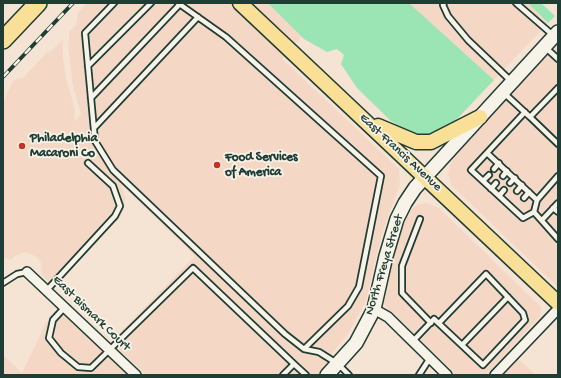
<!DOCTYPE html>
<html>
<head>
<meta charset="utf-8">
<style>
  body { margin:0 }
  #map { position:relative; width:561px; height:378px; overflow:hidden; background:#f5e3d3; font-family:"Gochi Hand",sans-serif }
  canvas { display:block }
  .frame { position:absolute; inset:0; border:4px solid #1f3d34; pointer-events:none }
</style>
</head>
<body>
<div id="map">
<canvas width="561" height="378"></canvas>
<div class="frame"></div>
</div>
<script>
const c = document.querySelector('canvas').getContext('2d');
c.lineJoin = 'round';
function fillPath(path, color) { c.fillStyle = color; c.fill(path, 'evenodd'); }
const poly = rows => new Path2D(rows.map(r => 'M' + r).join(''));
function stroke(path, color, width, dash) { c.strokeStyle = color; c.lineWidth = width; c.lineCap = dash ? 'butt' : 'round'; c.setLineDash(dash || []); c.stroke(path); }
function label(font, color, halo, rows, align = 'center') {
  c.font = font + ' "Gochi Hand",sans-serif'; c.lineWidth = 3.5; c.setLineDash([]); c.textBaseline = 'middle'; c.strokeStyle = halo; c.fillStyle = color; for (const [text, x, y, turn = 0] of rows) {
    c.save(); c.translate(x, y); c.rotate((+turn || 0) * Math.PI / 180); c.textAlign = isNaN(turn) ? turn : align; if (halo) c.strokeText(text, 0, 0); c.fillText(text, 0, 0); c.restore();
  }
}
const built = poly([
  [87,3,268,3,302,36,282,59,399,169,400,184,381,237,366,301,348,334,334,351,319,375,146,375,111,342,195,256,121,184,125,198,124,210,120,217,54,287,42,275,41,262,35,256,26,252,15,256,10,260,3,257,3,103,13,81,24,77,47,52,49,53,63,39,63,59,66,78,75,110,74,122,81,114,73,86,68,46,70,31,76,25,78,13],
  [409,3,528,3,548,23,494,80],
  [558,44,558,287,452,186,448,174,451,162,460,148],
  [425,203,430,204,439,208,541,307,540,316,486,375,456,375,387,308,384,303,398,237,405,219,409,211,417,205],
  [58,308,127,375,3,375,3,355,22,373,46,323],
  [518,359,536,375,503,375]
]);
const green = poly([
  [268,3,409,3,494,80,456,120,441,133,424,137,409,133,391,121,357,88,341,64,344,55,337,49,327,52,304,39],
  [528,3,541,3,555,16,548,23]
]);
const lane = poly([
  [114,3,85,33,95,141,113,170,285,334,304,349,319,352,338,364,349,375],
  [178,3,226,37,381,176,359,287,348,306,304,349],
  [444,3,443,5,448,16,468,40,511,81],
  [516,3,554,36],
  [546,48,558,59],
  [88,66,151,3],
  [504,93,530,117,558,88],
  [91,98,180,4],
  [525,112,471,170,523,218,534,212,558,239],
  [530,117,558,144],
  [94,128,198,17],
  [487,153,537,200,534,212],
  [494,169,499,163],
  [503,176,507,171],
  [483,181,489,175],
  [510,183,515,178],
  [491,189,496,183],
  [517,191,522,185],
  [499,196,504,190],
  [524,198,529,192],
  [537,200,558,176],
  [553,208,558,212],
  [420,219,402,266,402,293,431,323],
  [542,220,558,203],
  [3,283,17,274,27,272],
  [47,290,115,216,120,206,113,186,88,163],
  [65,307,53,320,49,338,61,353,78,367,91,368,193,268,294,364],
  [413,341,434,319,483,365,525,320,523,313,486,274,439,323],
  [462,345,508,297],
  [283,375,294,364,306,375],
  [419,375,430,358]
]);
const street = poly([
  [27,272,136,375],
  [374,309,388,317,447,375],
  [495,375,558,309]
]);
const secondary = poly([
  [327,375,356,343,374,309,386,256,397,219,405,203,415,188,558,32]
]);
const primary = poly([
  [240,3,558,303],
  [378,126,416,142,431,142,480,117]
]);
const highway = poly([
  [3,40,38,3]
]);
const rail = poly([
  [3,77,73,3]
]);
const markers = [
  [22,146,4,"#c8321e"],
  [217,165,4,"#c8321e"]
];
const poiNames = [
  ["Philadelphia",30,139],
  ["Macaroni Co",30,154],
  ["Food Services",225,158],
  ["of America",225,173]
];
const streetNames = [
  ["East Francis Avenue",400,153,43],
  ["North Freya Street",385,265,-73],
  ["East Bismark Court",91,314,44]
];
fillPath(built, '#f4d8c5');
fillPath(green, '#9be4b3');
stroke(lane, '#1f3d34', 8);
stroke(street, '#1f3d34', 12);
stroke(secondary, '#1f3d34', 16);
stroke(primary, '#1f3d34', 17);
stroke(highway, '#1f3d34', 20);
stroke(lane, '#f7f3e8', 4.5);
stroke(street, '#f7f3e8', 9);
stroke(secondary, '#f7f3e8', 13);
stroke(primary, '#fadf96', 14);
stroke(highway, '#fadf96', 17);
stroke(rail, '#1f3d34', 4);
stroke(rail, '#f7f3e8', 2.5, [8]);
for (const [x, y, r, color] of markers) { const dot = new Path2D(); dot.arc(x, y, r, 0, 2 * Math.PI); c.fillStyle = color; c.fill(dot); stroke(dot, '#f7f3e8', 1.5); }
label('bold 13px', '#1f3d34', '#f7f3e8', poiNames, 'left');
label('13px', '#1f3d34', '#f7f3e8', streetNames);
</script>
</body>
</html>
